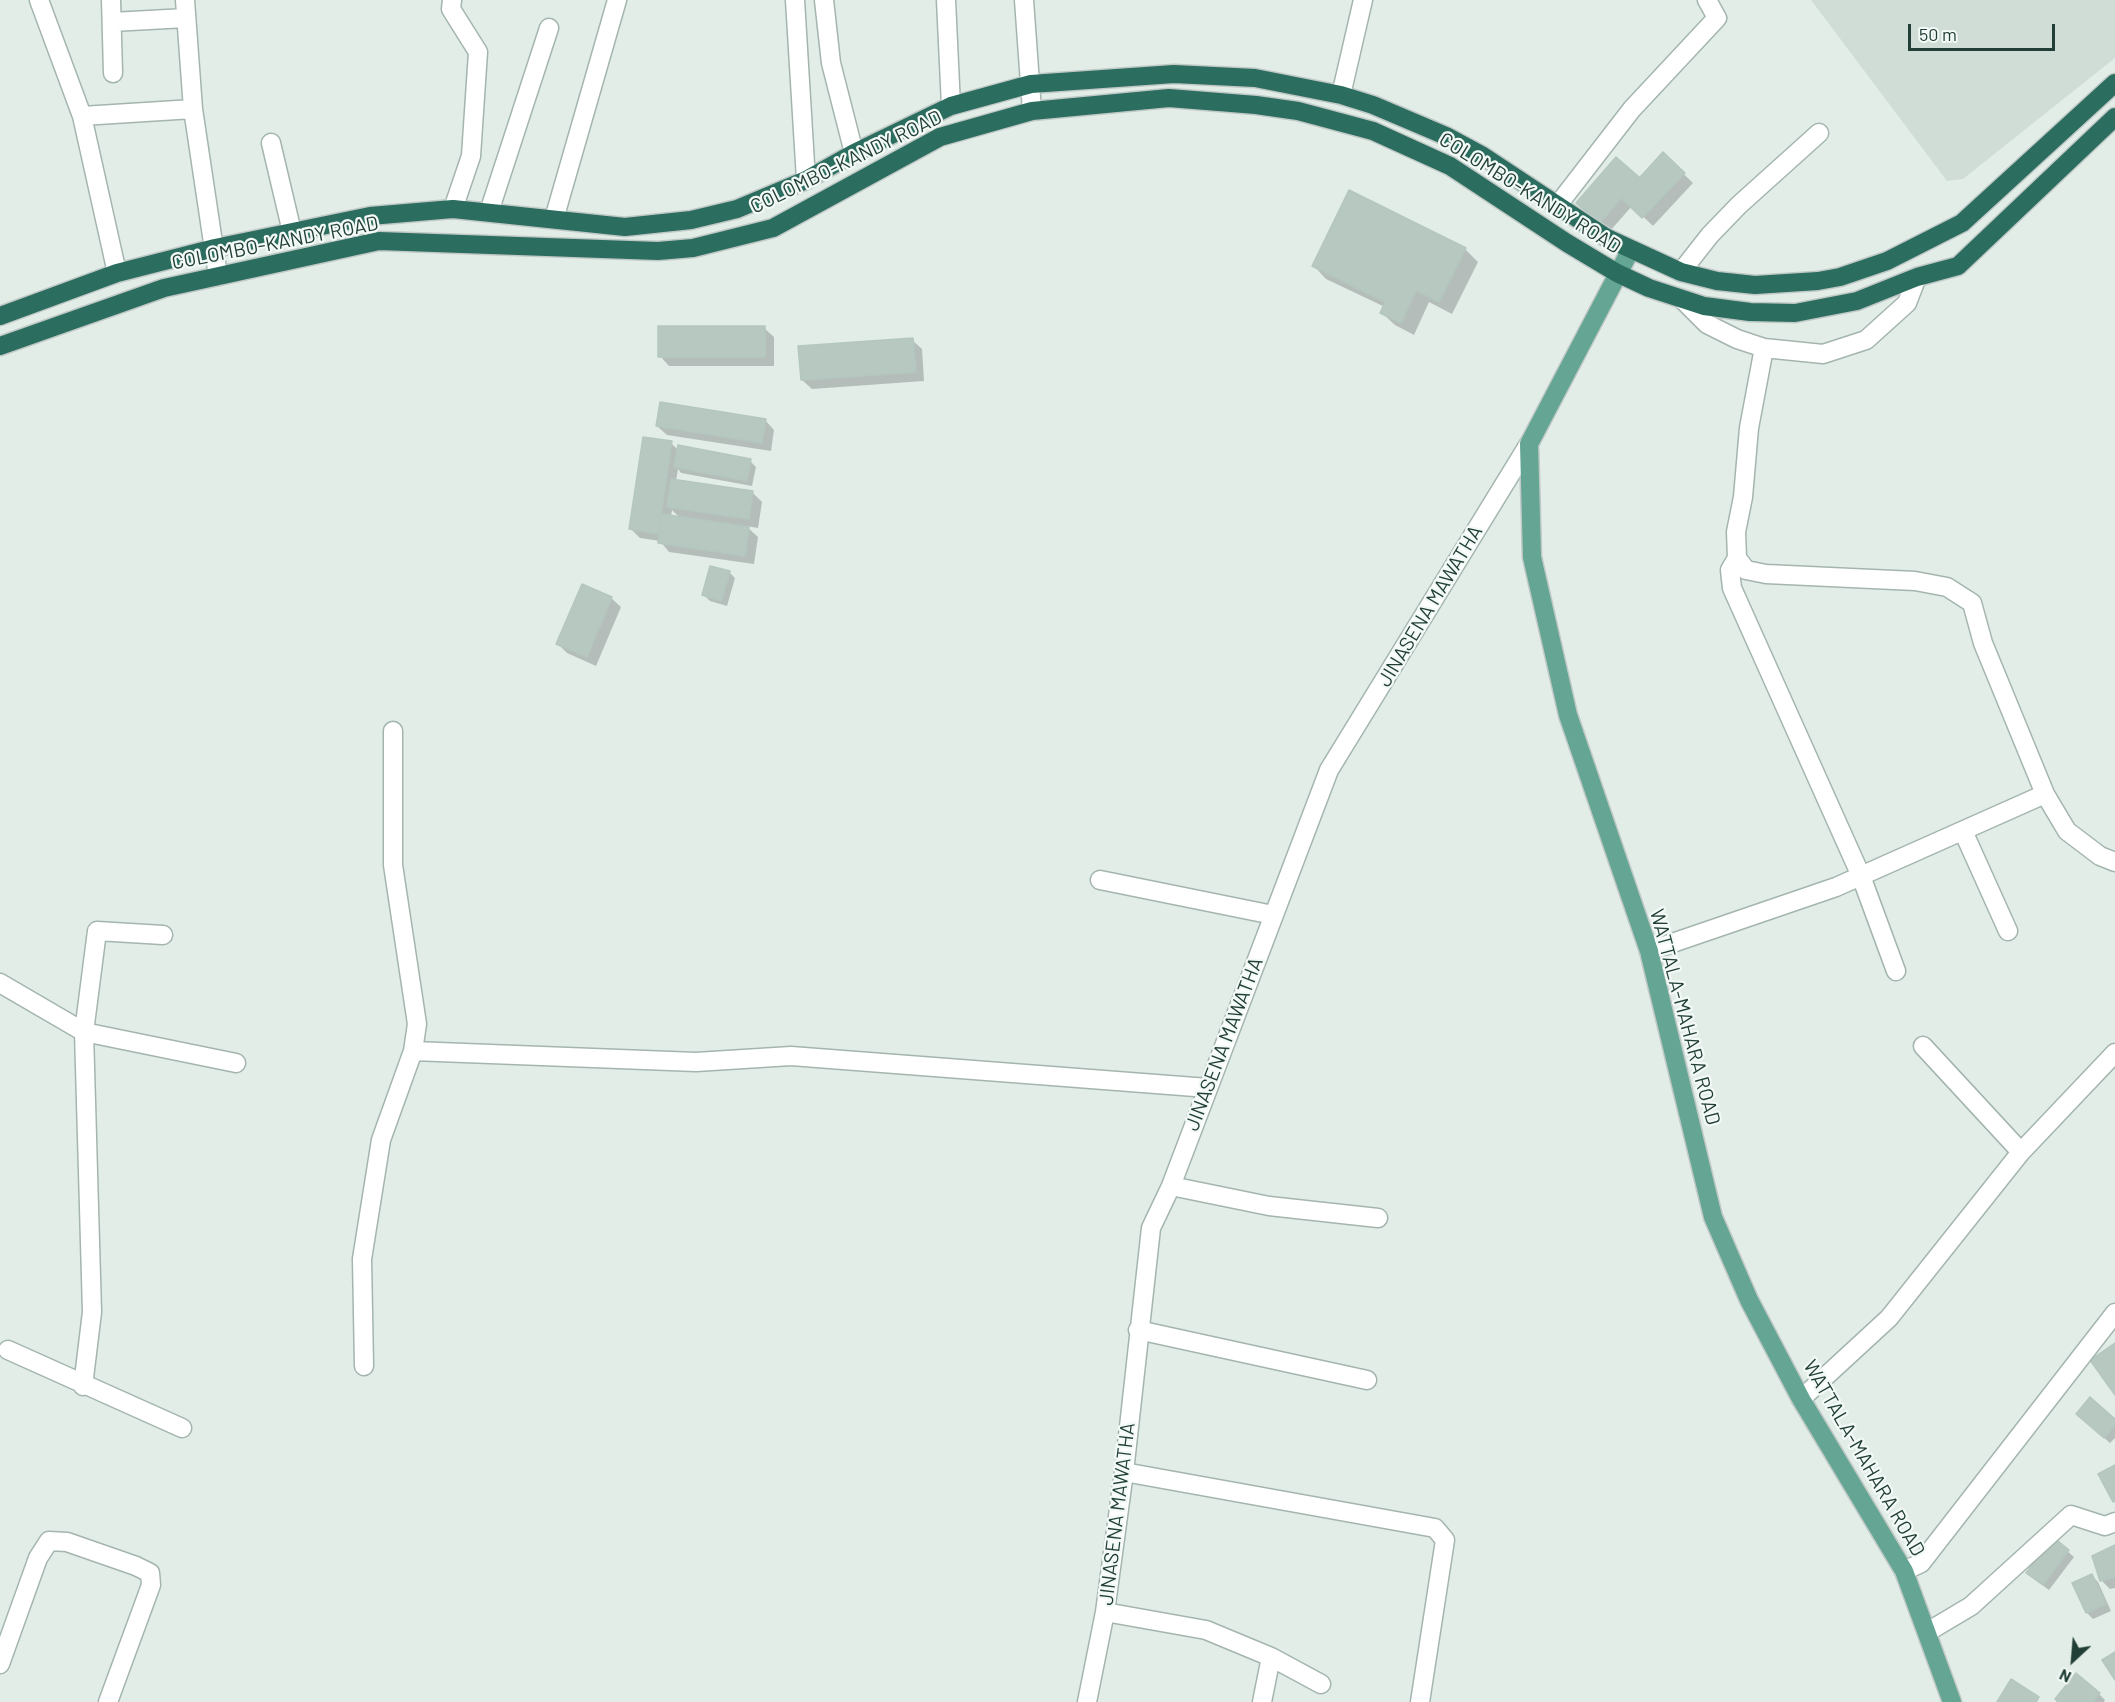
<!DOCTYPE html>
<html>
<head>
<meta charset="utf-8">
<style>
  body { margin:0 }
  #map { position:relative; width:2115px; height:1702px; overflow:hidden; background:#e2ede8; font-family:Barlow,sans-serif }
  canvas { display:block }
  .north { position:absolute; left:2043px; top:1630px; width:60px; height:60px; -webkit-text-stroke:4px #f3f9f6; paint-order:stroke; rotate:206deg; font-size:16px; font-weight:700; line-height:24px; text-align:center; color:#213f36 }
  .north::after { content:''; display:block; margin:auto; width:21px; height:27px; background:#213f36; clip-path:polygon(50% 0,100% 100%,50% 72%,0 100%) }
  .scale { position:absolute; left:1908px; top:24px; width:147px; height:27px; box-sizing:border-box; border:3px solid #213f36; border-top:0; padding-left:8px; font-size:18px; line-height:21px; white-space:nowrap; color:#213f36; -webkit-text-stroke:4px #f3f9f6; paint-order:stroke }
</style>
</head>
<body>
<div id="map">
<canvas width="2115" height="1702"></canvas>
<div class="north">N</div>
<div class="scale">50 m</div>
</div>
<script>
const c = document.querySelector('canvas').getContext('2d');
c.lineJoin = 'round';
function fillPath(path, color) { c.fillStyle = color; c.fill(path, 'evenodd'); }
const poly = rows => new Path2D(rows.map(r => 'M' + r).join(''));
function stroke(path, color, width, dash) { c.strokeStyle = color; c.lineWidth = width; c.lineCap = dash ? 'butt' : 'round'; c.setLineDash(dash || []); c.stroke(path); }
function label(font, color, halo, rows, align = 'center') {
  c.font = font + ' Barlow,sans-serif'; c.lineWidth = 4.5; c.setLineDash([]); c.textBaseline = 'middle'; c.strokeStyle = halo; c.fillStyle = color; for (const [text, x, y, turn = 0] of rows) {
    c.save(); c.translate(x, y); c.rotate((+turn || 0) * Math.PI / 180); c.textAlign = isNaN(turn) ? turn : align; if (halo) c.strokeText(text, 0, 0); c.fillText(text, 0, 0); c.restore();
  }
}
const built = poly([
  [1811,0,2115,0,2115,58,1963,179,1947,181]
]);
const shadow = poly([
  [1663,154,1693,183,1653,226,1632,206,1610,231,1588,212,1616,159,1640,179],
  [1465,249,1478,262,1452,314,1429,302,1414,335,1395,325,1382,313,1385,307,1326,279,1314,266],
  [764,328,774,337,774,366,669,366,660,356],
  [912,340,922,349,924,381,812,389,802,380],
  [765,420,774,430,771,451,667,435,657,426],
  [671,443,678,450,750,461,756,467,752,486,681,473,678,469,676,481,753,493,762,502,758,528,746,526,758,537,754,564,669,552,660,541,640,538,631,529],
  [672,510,680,518,671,517],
  [729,572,735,578,727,606,710,601,704,595],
  [611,598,621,607,596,666,567,653,558,644],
  [2084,1420,2115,1421,2115,1438,2110,1443],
  [2053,1539,2074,1557,2049,1590,2034,1579],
  [2115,1547,2115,1588,2110,1589,2101,1580],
  [2092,1576,2098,1582,2111,1611,2093,1619,2087,1613],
  [2076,1675,2099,1694,2105,1700,2104,1702,2060,1702]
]);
const building = poly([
  [1663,152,1685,173,1642,218,1621,198,1663,152],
  [1616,157,1639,177,1600,223,1576,203,1616,157],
  [1349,190,1466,248,1439,302,1416,290,1401,323,1380,313,1385,302,1312,266,1349,190],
  [658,326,765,326,765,357,658,357,658,326],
  [913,338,916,372,801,380,798,346,913,338],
  [660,402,766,419,762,443,656,426,660,402],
  [643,437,672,441,658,534,629,529,643,437],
  [678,445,751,459,747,481,674,467,678,445],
  [671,479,753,491,749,519,667,507,671,479],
  [662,514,749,527,745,556,658,543,662,514],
  [710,566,730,571,721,601,702,595,710,566],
  [582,584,612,597,587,657,556,644,582,584],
  [2115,1343,2115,1395,2090,1360,2115,1343],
  [2090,1397,2115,1419,2115,1425,2104,1438,2076,1414,2090,1397],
  [2115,1465,2115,1501,2113,1502,2098,1474,2115,1465],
  [2053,1537,2069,1550,2043,1585,2026,1573,2053,1537],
  [2115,1545,2115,1577,2100,1581,2092,1556,2115,1545],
  [2092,1574,2106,1604,2086,1613,2072,1583,2092,1574],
  [2115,1652,2115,1680,2102,1660,2115,1652],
  [2076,1673,2100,1693,2093,1702,2058,1702,2055,1699,2076,1673],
  [2011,1679,2039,1697,2036,1702,1997,1702,2011,1679]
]);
const minor = poly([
  [39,0,82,116,193,109],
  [111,0,113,73],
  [185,0,193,109,218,276],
  [452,0,451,9,478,52,471,156,453,209],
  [795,0,806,180],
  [824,0,831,63,854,153],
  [946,0,951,106],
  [1024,0,1032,111],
  [112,22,186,18],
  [1341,95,1363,0],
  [82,116,117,273],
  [271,143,292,232],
  [1557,206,1632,109,1717,18,1707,0],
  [489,212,549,28],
  [554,219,617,0],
  [1681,272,1710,235,1739,205,1819,133],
  [1682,299,1707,324,1737,339,1764,348,1823,354,1866,340,1907,303,1917,277],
  [1764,348,1749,428,1743,497,1736,532,1737,558,1746,570,1766,574,1915,581,1947,587,1972,603,1983,643,2045,794,2067,831,2100,856,2115,862],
  [1737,558,1730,570,1732,588,1861,876,1896,971],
  [1963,831,2008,931],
  [1100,880,1273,915],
  [163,935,97,931,84,1032,236,1063],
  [1649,951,1836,887,2045,794],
  [0,983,84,1032,92,1312,83,1386],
  [1923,1046,2021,1152],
  [413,1051,696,1062,791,1056,1208,1088],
  [1171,1186,1269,1206,1378,1218],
  [1138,1330,1367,1380],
  [8,1350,182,1428],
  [364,1366,362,1259,381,1140,413,1051,417,1024,393,865,393,731],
  [1801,1399,1889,1318,2021,1152,2115,1053],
  [1124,1472,1435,1528,1445,1540,1420,1702],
  [1904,1571,1921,1563,2115,1313],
  [1105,1612,1206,1630,1271,1657,1321,1684],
  [1929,1631,1971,1606,2071,1515,2105,1526,2115,1522],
  [0,1664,38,1558,49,1541,67,1542,136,1566,150,1573,151,1585,108,1702],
  [1087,1702,1105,1612,1124,1472,1151,1228,1171,1186,1329,770,1529,444],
  [1262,1702,1271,1657]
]);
const major = poly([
  [1630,251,1529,444,1532,557,1568,715,1649,951,1713,1217,1749,1300,1801,1399,1904,1571,1952,1702]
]);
const highway = poly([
  [0,316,117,273,215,248,370,216,453,209,625,227,691,220,737,209,806,180,854,153,951,106,1031,84,1174,74,1255,78,1341,95,1373,105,1446,136,1483,156,1607,238,1681,272,1717,281,1755,285,1818,281,1840,277,1887,261,1962,223,2115,83],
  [0,346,164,288,379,241,658,251,693,248,773,228,940,137,1032,111,1169,98,1256,105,1298,111,1373,131,1450,166,1567,243,1617,273,1649,288,1704,306,1750,312,1795,313,1857,301,1917,277,1958,266,2115,117]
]);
const streetNames = [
  ["COLOMBO-KANDY ROAD",846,162,-26],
  ["COLOMBO-KANDY ROAD",1530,193,32],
  ["COLOMBO-KANDY ROAD",275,243,-11],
  ["JINASENA MAWATHA",1430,606,-59],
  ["WATTALA-MAHARA ROAD",1685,1017,75],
  ["JINASENA MAWATHA",1224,1044,-69],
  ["WATTALA-MAHARA ROAD",1864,1458,60],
  ["JINASENA MAWATHA",1117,1514,-83]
];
fillPath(built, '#d0ddd7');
fillPath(shadow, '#0003');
fillPath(building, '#b7c8c1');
stroke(building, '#b4c7bf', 1.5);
stroke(minor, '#a4b5af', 21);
stroke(major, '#c1c9c7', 21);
stroke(highway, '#c1c9c7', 21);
stroke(minor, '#fff', 18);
stroke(major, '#64a593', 18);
stroke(highway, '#2b6d5e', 18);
label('20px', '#213f36', '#f3f9f6', streetNames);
</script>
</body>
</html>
